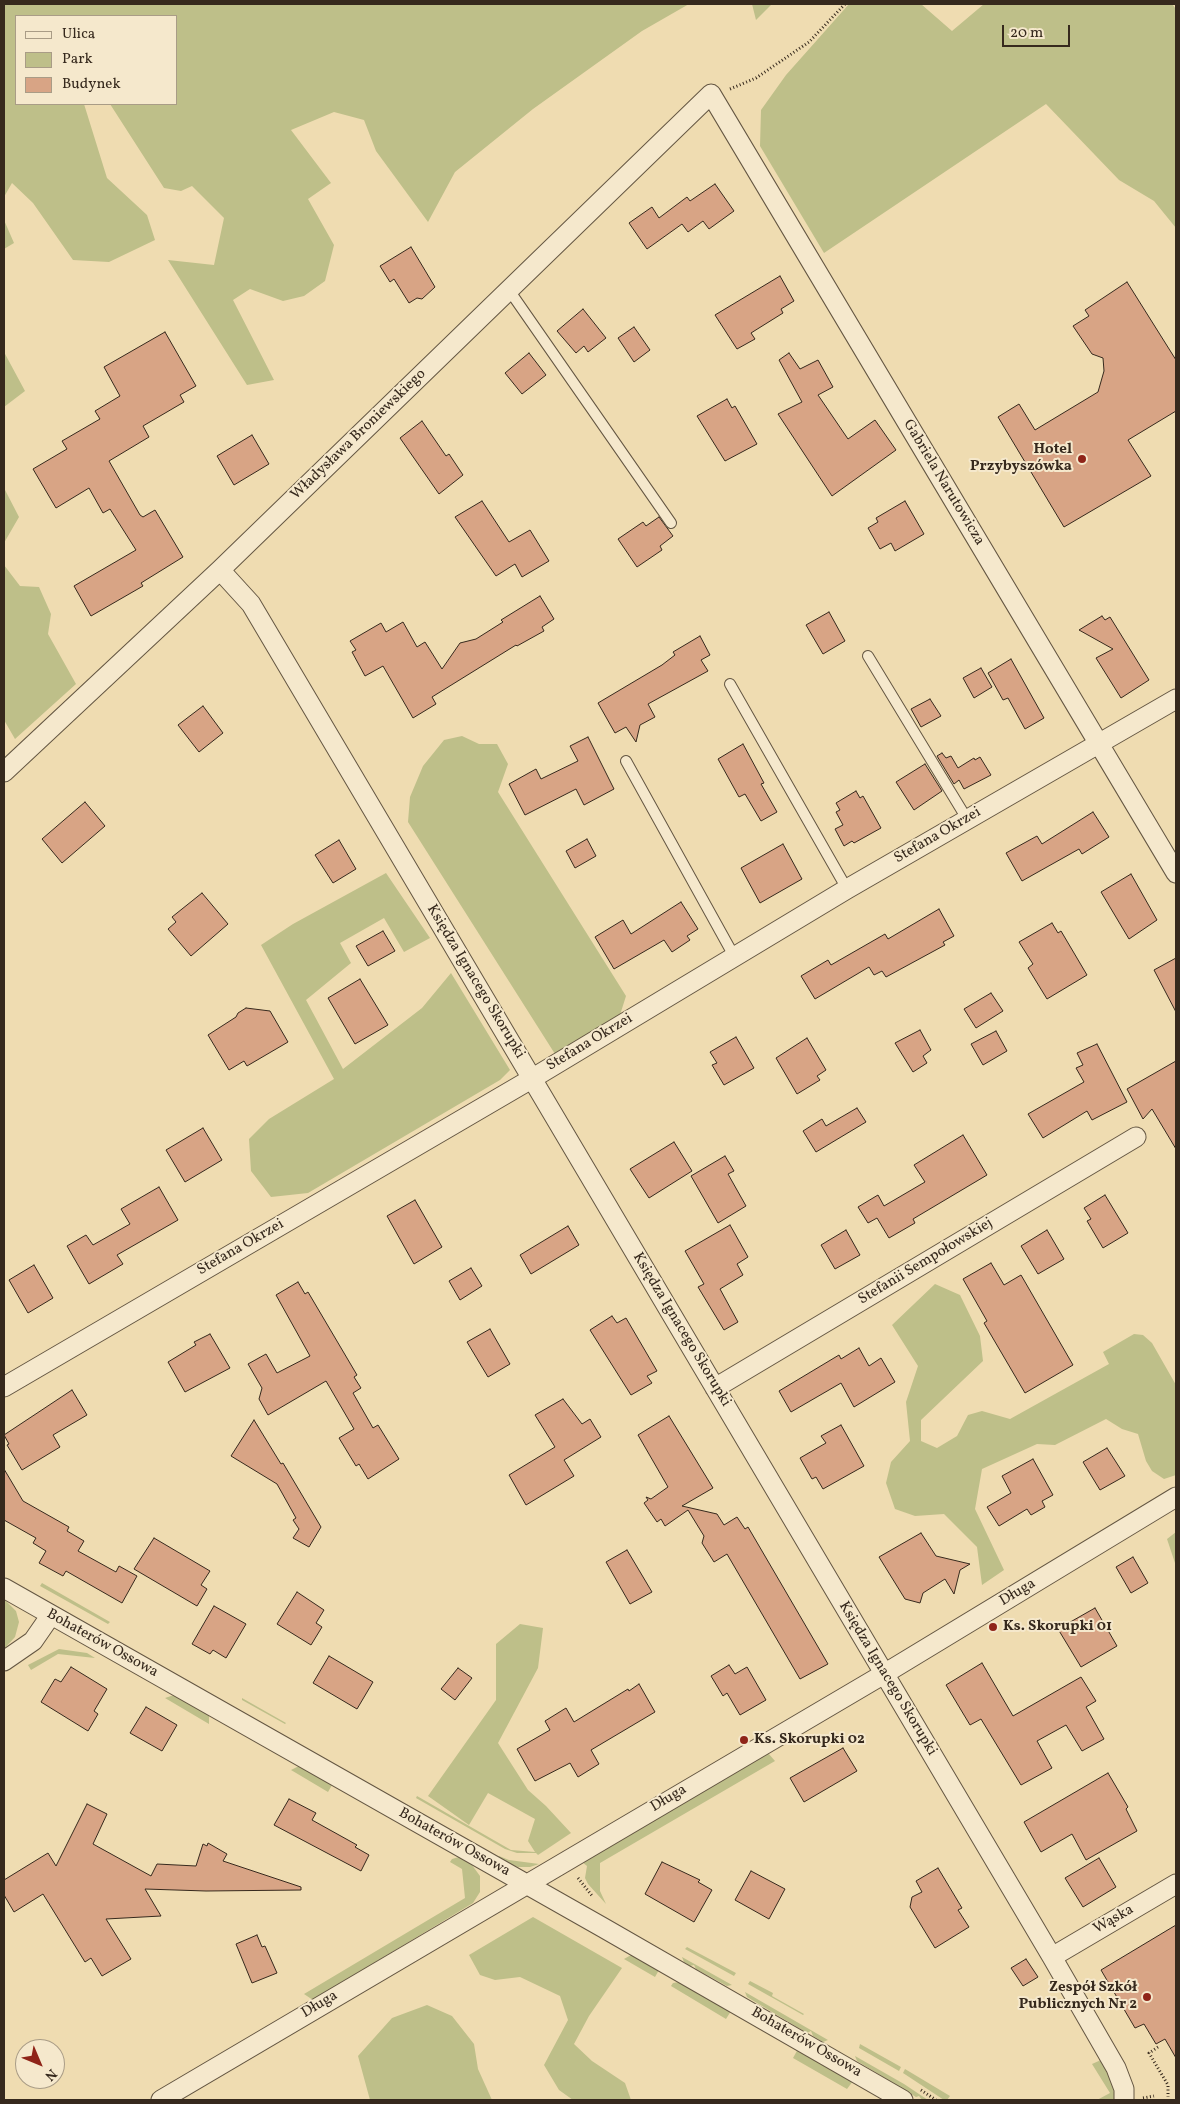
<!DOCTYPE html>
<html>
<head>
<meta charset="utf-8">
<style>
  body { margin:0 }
  #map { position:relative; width:1180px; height:2104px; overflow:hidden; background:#efdcb1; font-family:Vollkorn,serif }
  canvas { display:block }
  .frame { position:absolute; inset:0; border:5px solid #36291d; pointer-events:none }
  .legend { position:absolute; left:15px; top:15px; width:162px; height:90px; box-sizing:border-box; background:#f5e8cc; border:1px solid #a99c86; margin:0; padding:6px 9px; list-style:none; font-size:15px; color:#36291d }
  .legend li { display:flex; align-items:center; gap:10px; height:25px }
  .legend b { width:25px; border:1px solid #a99c86 }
  .north { position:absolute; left:15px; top:2039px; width:50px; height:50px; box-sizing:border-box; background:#f5e8cc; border:1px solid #a99c86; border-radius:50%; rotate:135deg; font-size:14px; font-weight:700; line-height:20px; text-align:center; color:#36291d }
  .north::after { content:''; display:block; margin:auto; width:18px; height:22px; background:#8f2418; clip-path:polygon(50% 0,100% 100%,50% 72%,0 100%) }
  .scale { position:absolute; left:1002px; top:25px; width:68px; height:22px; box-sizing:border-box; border:2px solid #36291d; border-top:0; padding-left:6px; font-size:15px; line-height:18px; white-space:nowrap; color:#36291d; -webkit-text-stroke:4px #f5e8cc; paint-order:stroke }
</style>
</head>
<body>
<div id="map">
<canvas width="1180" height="2104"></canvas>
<div class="frame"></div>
<ul class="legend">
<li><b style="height:6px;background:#f5e8cc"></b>Ulica</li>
<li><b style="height:14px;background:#bebf89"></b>Park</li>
<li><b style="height:14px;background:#d8a485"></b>Budynek</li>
</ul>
<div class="north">N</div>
<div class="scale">20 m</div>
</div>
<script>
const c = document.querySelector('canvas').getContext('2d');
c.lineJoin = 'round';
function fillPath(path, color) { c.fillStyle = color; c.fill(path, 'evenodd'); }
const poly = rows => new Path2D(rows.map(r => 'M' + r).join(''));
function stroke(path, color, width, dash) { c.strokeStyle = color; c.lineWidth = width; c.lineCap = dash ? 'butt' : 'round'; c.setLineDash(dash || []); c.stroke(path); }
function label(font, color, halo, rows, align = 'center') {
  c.font = font + ' Vollkorn,serif'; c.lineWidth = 4; c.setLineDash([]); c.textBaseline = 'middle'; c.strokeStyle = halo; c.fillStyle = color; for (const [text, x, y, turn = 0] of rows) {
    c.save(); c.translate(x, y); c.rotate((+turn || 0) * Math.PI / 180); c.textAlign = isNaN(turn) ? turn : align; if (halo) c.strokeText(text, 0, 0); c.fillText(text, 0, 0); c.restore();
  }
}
const green = poly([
  [4,4,689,4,642,31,533,109,455,172,428,222,376,151,364,120,334,112,291,130,331,183,308,199,334,245,325,281,304,296,283,301,250,289,233,300,274,380,247,385,168,260,214,265,224,218,192,186,181,191,164,188,110,104,176,104,176,16,16,16,16,104,84,104,107,178,147,215,155,240,109,262,73,260,33,203,12,183,4,197],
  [752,4,772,4,756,20],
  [849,4,921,4,952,31,984,4,1172,4,1176,9,1176,228,1154,201,1119,180,1046,104,824,253,760,146,761,110,786,75],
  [4,220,14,243,4,249],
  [4,352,25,391,4,407],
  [4,488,19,517,4,543],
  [4,565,20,586,39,587,51,614,48,634,76,684,15,739,4,720],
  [462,736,479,744,497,744,508,764,498,792,626,996,620,1015,555,1054,408,822,410,797,423,766,444,740],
  [386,873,430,938,404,952,384,918,340,943,351,963,306,1000,343,1069,422,1008,451,973,510,1070,500,1080,308,1193,271,1197,251,1171,249,1139,269,1119,334,1079,261,945,293,924],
  [935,1284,960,1295,980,1336,983,1361,921,1420,921,1441,937,1448,957,1436,968,1415,982,1411,1010,1419,1109,1364,1103,1352,1134,1334,1143,1335,1152,1343,1176,1385,1176,1475,1164,1479,1152,1471,1146,1461,1138,1434,1122,1429,1106,1419,1055,1445,1037,1444,982,1469,975,1509,1004,1570,982,1585,977,1547,944,1514,915,1516,895,1509,886,1483,891,1462,910,1441,906,1402,918,1366,892,1325],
  [1176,1532,1176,1566,1167,1539],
  [42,1583,110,1622,108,1624,40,1586],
  [4,1599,16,1611,19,1622,15,1637,4,1649],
  [520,1624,543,1628,538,1668,498,1743,528,1790,546,1806,571,1833,538,1855,536,1853,517,1853,505,1849,416,1798,417,1796,511,1850,535,1852,528,1841,535,1819,488,1793,469,1825,428,1796,496,1700,496,1644],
  [59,1649,87,1653,95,1658,58,1654,31,1670,28,1665],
  [174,1695,209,1715,209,1724,165,1698],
  [242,1698,286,1723,285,1724,242,1700],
  [768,1753,775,1761,600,1863,600,1891,606,1904,588,1884,585,1878,587,1866,582,1862],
  [299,1766,332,1785,328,1792,291,1770],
  [499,1856,509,1860,539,1864,530,1867,518,1867,507,1863,498,1858],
  [459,1857,472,1865,480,1876,480,1892,473,1903,313,2000,304,1994,465,1898,462,1869,450,1862,452,1859],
  [533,1917,622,1968,589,2016,574,2044,592,2061,625,2083,631,2100,573,2100,559,2090,544,2065,568,2020,560,1996,520,1977,495,1980,480,1975,469,1955],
  [687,1947,736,1973,734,1976,685,1949],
  [631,1955,659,1970,655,1977,624,1959],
  [682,1957,732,1985,727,1986,696,1969,694,1965,690,1966,684,1962],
  [750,1981,773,1993,772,1996,804,2014,803,2015,748,1984],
  [679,1982,731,2011,726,2019,671,1986,673,1983],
  [745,1992,828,2040,823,2042,813,2036,811,2031,807,2033,747,1997],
  [427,2005,452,2016,474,2044,478,2069,492,2100,370,2100,358,2056,392,2018],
  [860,2044,901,2067,899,2071,859,2048],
  [798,2049,800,2053,803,2052,853,2081,847,2089,793,2058],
  [855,2056,904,2084,928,2100,922,2100,919,2096,916,2097,857,2061],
  [1101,2060,1111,2081,1116,2100,1097,2100,1110,2093,1092,2064],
  [905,2069,950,2096,947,2100,944,2100,903,2073]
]);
const building = poly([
  [715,184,734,211,709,229,703,221,688,232,682,224,647,249,629,223,652,207,659,218,687,197,690,201,715,184],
  [411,247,435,287,422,299,417,298,409,303,394,279,390,282,380,266,411,247],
  [780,276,794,301,781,309,783,313,751,333,755,339,737,349,715,315,780,276],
  [1127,282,1176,360,1176,411,1128,440,1151,476,1064,527,998,417,1019,404,1035,430,1098,392,1104,371,1103,358,1092,354,1073,326,1089,316,1085,310,1127,282],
  [583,309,606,338,588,352,584,346,576,353,557,331,583,309],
  [634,327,650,350,634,362,618,338,634,327],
  [165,332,196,386,180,395,184,402,143,426,149,437,109,461,140,515,143,517,155,510,183,557,141,583,143,586,91,616,74,586,136,550,110,509,103,513,89,488,56,508,33,469,67,449,62,441,100,419,95,411,120,396,104,367,165,332],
  [529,353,546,375,522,394,505,373,529,353],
  [789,353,800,369,818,360,833,387,818,395,848,439,875,420,896,450,832,496,778,414,802,402,779,360,789,353],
  [727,399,732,408,735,406,757,444,725,461,697,416,727,399],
  [422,421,446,456,449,454,463,475,439,494,400,438,422,421],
  [252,435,269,464,234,485,217,456,252,435],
  [482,501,509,542,530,530,549,561,522,577,515,564,496,576,455,517,482,501],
  [905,501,924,534,895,551,891,543,880,549,868,528,878,522,876,518,905,501],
  [659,517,673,536,660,546,662,550,637,567,618,539,643,522,646,526,659,517],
  [540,596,554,619,542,627,544,631,517,646,516,645,432,697,436,704,413,718,383,666,365,676,352,652,356,650,350,641,381,623,386,632,403,622,417,647,425,642,442,669,460,643,476,639,503,622,501,620,540,596],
  [829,612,845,641,823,654,806,625,829,612],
  [1102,616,1105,620,1110,617,1149,680,1121,698,1096,658,1113,649,1079,630,1102,616],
  [700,636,710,655,701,660,708,671,648,704,655,717,640,725,636,742,626,727,615,733,598,703,662,665,675,655,673,652,700,636],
  [1011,659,1044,718,1025,729,1008,698,1003,700,988,673,1011,659],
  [981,668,992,687,974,698,963,678,981,668],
  [930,699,941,716,921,727,911,709,930,699],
  [203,706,223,733,199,752,178,725,203,706],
  [588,737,614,789,584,805,576,789,525,815,509,784,536,769,541,779,578,761,570,746,588,737],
  [743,744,764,783,761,784,777,812,761,821,745,794,739,797,718,759,743,744],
  [942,753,946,758,951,756,958,768,974,758,975,760,980,757,991,775,964,789,959,780,954,784,937,756,942,753],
  [925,764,942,791,914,810,896,782,925,764],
  [856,791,860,798,863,796,881,828,854,843,852,841,844,846,835,829,843,825,836,812,840,810,836,803,856,791],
  [85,802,105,826,62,863,42,839,85,802],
  [1093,812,1109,837,1082,854,1079,849,1022,881,1006,853,1037,836,1042,844,1093,812],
  [587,839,596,856,575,868,566,851,587,839],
  [339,840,356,869,333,883,315,855,339,840],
  [783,844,802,879,760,903,741,868,783,844],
  [1131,874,1157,920,1129,939,1101,892,1131,874],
  [202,893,228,924,191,956,168,929,176,922,172,917,202,893],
  [681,902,698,929,687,936,690,940,672,952,664,940,614,969,595,937,623,920,631,934,681,902],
  [939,909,954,936,943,942,945,945,886,977,882,971,874,975,869,967,815,999,801,976,828,960,831,965,885,934,888,939,939,909],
  [1052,923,1058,933,1061,931,1087,975,1047,999,1028,968,1033,964,1019,942,1052,923],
  [383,931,395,951,368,966,356,946,383,931],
  [1176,958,1176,1012,1154,970,1176,958],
  [360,979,388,1025,355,1044,328,998,360,979],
  [991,993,1003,1011,976,1028,964,1009,991,993],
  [246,1008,270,1011,288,1042,247,1066,244,1061,229,1070,208,1035,236,1017,238,1013,246,1008],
  [920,1030,931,1050,923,1056,927,1063,913,1072,895,1043,920,1030],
  [996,1031,1007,1051,983,1065,971,1044,996,1031],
  [736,1037,754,1068,724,1085,712,1065,717,1063,710,1052,736,1037],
  [807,1038,826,1070,817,1076,820,1080,797,1094,776,1058,807,1038],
  [1097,1044,1127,1102,1092,1120,1087,1111,1043,1138,1028,1114,1084,1082,1076,1068,1083,1065,1077,1053,1097,1044],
  [1176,1061,1176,1149,1152,1109,1143,1119,1127,1089,1176,1061],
  [857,1108,866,1122,816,1152,803,1131,822,1119,826,1126,857,1108],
  [203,1128,222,1160,185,1182,166,1150,203,1128],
  [963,1135,987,1175,913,1219,915,1223,889,1238,877,1218,868,1223,858,1207,878,1195,884,1206,925,1182,914,1165,963,1135],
  [674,1142,692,1171,649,1198,630,1169,674,1142],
  [725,1156,734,1171,728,1174,746,1206,718,1223,691,1176,725,1156],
  [159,1187,178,1220,117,1255,123,1264,89,1284,67,1246,86,1235,93,1245,130,1224,121,1209,159,1187],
  [1105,1195,1128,1233,1103,1248,1087,1221,1091,1219,1084,1208,1105,1195],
  [415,1200,442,1247,414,1264,387,1216,415,1200],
  [730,1225,748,1257,737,1264,743,1275,720,1289,738,1322,724,1330,698,1287,704,1284,685,1251,730,1225],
  [568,1226,579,1245,531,1274,520,1255,568,1226],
  [846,1230,860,1255,835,1269,821,1245,846,1230],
  [1047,1230,1064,1259,1038,1274,1021,1246,1047,1230],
  [991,1263,1004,1285,1021,1275,1073,1365,1025,1393,984,1323,987,1321,963,1279,991,1263],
  [34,1265,53,1298,28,1313,9,1280,34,1265],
  [471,1268,482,1286,460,1300,449,1281,471,1268],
  [298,1282,305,1294,308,1292,357,1375,354,1377,361,1388,353,1393,373,1428,378,1425,399,1459,368,1479,359,1464,356,1466,339,1438,354,1429,326,1381,268,1415,259,1399,262,1388,248,1364,266,1354,277,1373,310,1356,276,1295,298,1282],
  [612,1316,617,1323,626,1318,657,1371,647,1376,652,1383,631,1395,590,1330,612,1316],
  [490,1329,510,1364,488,1377,467,1342,490,1329],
  [210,1334,230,1368,185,1392,168,1362,196,1345,194,1342,210,1334],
  [859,1348,869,1366,881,1358,895,1382,854,1407,841,1383,791,1412,779,1391,839,1355,841,1359,859,1348],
  [72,1390,87,1415,53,1435,60,1447,22,1470,7,1445,9,1444,4,1435,72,1390],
  [563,1399,582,1424,590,1419,601,1437,564,1460,574,1476,526,1505,509,1475,555,1447,535,1415,563,1399],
  [669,1416,713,1488,682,1506,717,1514,724,1525,737,1517,745,1529,748,1527,828,1664,800,1679,727,1554,714,1562,702,1543,704,1536,688,1510,665,1526,661,1519,657,1522,644,1503,648,1500,646,1497,651,1499,668,1487,638,1435,669,1416],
  [254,1420,281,1464,283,1463,321,1527,309,1547,293,1538,299,1529,293,1520,296,1518,277,1484,231,1456,254,1420],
  [841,1425,864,1466,823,1489,816,1477,812,1479,800,1458,826,1443,821,1436,841,1425],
  [1107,1448,1125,1476,1100,1490,1083,1462,1107,1448],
  [1033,1459,1053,1495,1042,1501,1045,1507,1031,1515,1027,1509,999,1526,987,1507,1011,1493,1002,1476,1033,1459],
  [4,1469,23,1501,69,1527,67,1531,84,1541,78,1551,116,1572,119,1566,137,1576,122,1603,66,1571,63,1576,39,1563,46,1551,33,1543,36,1538,4,1520,4,1469],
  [921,1533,936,1556,970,1564,960,1570,954,1594,945,1579,923,1593,920,1603,905,1599,879,1557,921,1533],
  [154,1538,210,1571,201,1585,207,1589,197,1606,134,1569,154,1538],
  [627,1550,652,1592,630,1604,606,1562,627,1550],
  [1133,1557,1148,1583,1131,1593,1116,1567,1133,1557],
  [297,1592,324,1610,316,1623,322,1627,311,1645,277,1624,297,1592],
  [214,1606,246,1624,226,1658,213,1650,210,1654,192,1644,214,1606],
  [1095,1608,1117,1646,1081,1667,1058,1629,1095,1608],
  [329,1656,373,1682,357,1709,313,1683,329,1656],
  [982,1663,1013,1716,1081,1677,1096,1701,1086,1707,1104,1739,1082,1751,1066,1725,1037,1741,1052,1768,1021,1785,981,1719,970,1725,946,1685,982,1663],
  [729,1665,735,1674,747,1667,766,1700,740,1715,727,1693,723,1696,711,1676,729,1665],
  [71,1667,107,1689,94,1711,98,1714,88,1731,41,1702,55,1679,61,1682,71,1667],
  [458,1668,472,1678,455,1700,441,1689,458,1668],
  [639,1684,655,1712,591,1750,599,1764,578,1777,570,1763,535,1781,517,1749,550,1730,545,1721,566,1708,574,1722,628,1689,629,1691,639,1684],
  [146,1707,177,1725,162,1751,130,1733,146,1707],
  [843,1748,857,1771,804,1802,790,1778,843,1748],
  [1108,1773,1128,1807,1126,1809,1137,1831,1086,1860,1072,1834,1041,1852,1024,1822,1108,1773],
  [289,1799,316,1813,312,1820,357,1845,355,1847,369,1855,361,1871,274,1825,289,1799],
  [87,1804,107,1814,93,1844,151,1876,157,1864,196,1866,203,1844,207,1846,208,1843,227,1854,223,1861,301,1887,301,1890,206,1891,145,1889,161,1916,106,1919,131,1959,102,1976,91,1958,85,1962,43,1894,14,1912,4,1895,4,1880,48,1853,56,1866,87,1804],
  [1099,1858,1116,1887,1083,1907,1065,1878,1099,1858],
  [662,1862,700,1880,698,1882,712,1890,694,1922,645,1894,662,1862],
  [938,1868,962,1908,958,1910,969,1927,935,1948,910,1907,912,1897,922,1892,916,1881,938,1868],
  [751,1871,785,1889,769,1919,735,1900,751,1871],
  [1176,1925,1176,2058,1165,2039,1156,2044,1144,2024,1135,2028,1101,1970,1176,1925],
  [257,1935,262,1947,265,1946,277,1973,252,1983,236,1944,257,1935],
  [1026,1959,1038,1977,1023,1986,1011,1968,1026,1959]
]);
const path = poly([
  [730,89,756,78,809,42,845,4],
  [578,1878,593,1897],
  [1158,2047,1149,2053,1168,2085,1168,2097],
  [921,2090,936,2100],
  [1143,2098,1154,2096]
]);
const lane = poly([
  [509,290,671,523],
  [868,656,967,819],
  [730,684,847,889],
  [626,761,734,956]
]);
const street = poly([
  [220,570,251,604,1052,1957,1116,2068,1124,2089,1124,2100],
  [4,772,220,570,711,94,1176,873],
  [4,1387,533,1078,847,889,1176,699],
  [715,1388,1136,1137],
  [4,1588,602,1927,903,2100],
  [4,1661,33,1641,51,1615],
  [1052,1957,1176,1884],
  [161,2100,884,1674,1176,1497]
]);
const markers = [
  [1082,459,5,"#8f2418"],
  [993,1627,5,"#8f2418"],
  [744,1740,5,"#8f2418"],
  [1147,1997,5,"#8f2418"]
];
const streetNames = [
  ["Władysława Broniewskiego",359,435,-44],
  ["Gabriela Narutowicza",943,483,59],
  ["Stefana Okrzei",938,836,-30],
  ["Księdza Ignacego Skorupki",475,982,59],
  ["Stefana Okrzei",590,1043,-31],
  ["Stefana Okrzei",241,1248,-30],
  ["Stefanii Sempołowskiej",926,1262,-31],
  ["Księdza Ignacego Skorupki",681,1330,59],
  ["Długa",1018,1593,-31],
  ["Bohaterów Ossowa",102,1644,29],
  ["Księdza Ignacego Skorupki",887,1679,59],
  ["Długa",669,1799,-31],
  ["Bohaterów Ossowa",454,1843,29],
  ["Wąska",1114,1920,-30],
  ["Długa",320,2005,-31],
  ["Bohaterów Ossowa",806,2043,30]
];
const poiNames = [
  ["Hotel",1072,450],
  ["Przybyszówka",1072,467],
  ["Ks. Skorupki 01",1003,1627,"left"],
  ["Ks. Skorupki 02",754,1740,"left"],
  ["Zespół Szkół",1137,1988],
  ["Publicznych Nr 2",1137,2005]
];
fillPath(green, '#bebf89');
fillPath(building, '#d8a485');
stroke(building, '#36291d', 1);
stroke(lane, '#645642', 12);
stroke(street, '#645642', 21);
stroke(path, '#36291d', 3, [1, 2.5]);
stroke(lane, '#f5e8cc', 10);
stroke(street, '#f5e8cc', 19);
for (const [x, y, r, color] of markers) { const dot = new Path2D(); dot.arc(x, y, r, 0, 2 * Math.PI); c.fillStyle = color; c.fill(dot); stroke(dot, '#f5e8cc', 2); }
label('15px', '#36291d', '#f5e8cc', streetNames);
label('bold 15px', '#36291d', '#f5e8cc', poiNames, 'right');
</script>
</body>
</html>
